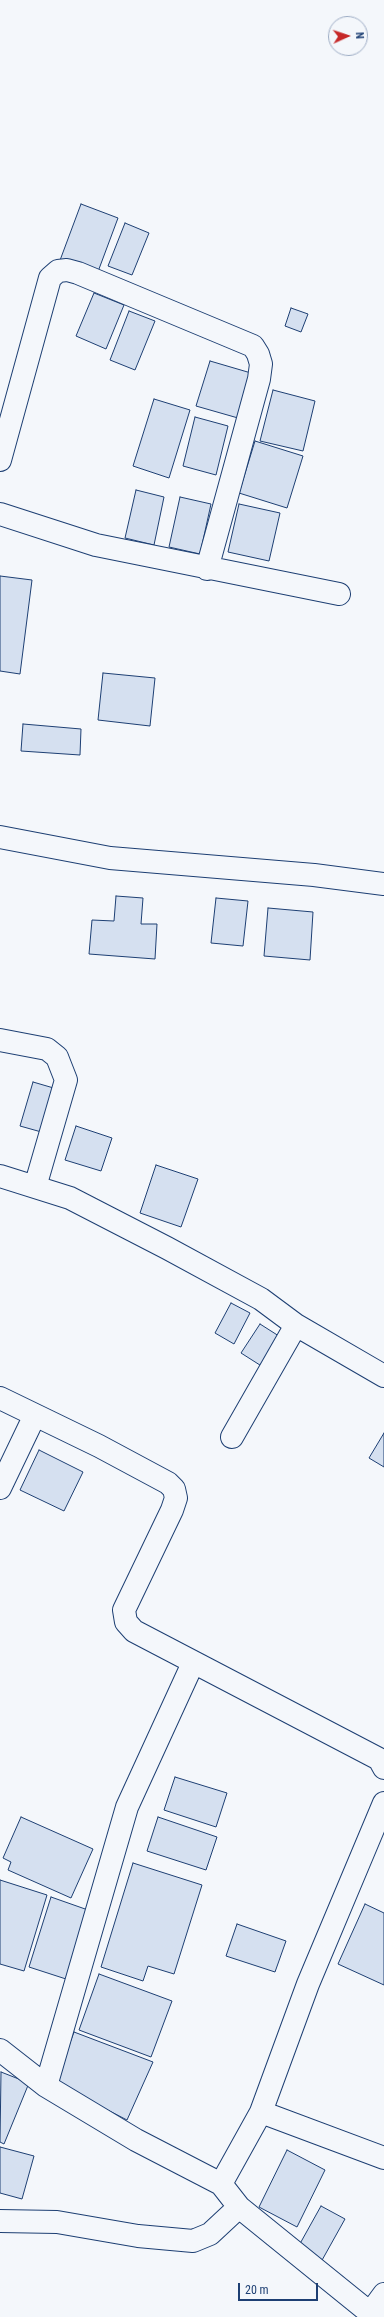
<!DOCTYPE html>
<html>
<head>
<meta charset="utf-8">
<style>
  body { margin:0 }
  #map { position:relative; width:384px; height:2317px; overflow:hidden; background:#f4f7fb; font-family:"Roboto Condensed",sans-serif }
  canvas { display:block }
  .north { position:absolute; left:328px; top:16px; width:40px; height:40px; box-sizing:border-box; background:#f4f7fb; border:1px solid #9eadc5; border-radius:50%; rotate:87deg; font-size:11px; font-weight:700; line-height:16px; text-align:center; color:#1d3f73 }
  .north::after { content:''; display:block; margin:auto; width:14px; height:18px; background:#c62828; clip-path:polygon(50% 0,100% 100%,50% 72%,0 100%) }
  .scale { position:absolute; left:238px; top:2283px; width:80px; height:18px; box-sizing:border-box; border:2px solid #1d3f73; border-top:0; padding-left:5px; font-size:12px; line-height:14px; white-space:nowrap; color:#1d3f73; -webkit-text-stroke:3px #f4f7fb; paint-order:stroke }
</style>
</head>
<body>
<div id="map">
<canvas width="384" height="2317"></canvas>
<div class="north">N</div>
<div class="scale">20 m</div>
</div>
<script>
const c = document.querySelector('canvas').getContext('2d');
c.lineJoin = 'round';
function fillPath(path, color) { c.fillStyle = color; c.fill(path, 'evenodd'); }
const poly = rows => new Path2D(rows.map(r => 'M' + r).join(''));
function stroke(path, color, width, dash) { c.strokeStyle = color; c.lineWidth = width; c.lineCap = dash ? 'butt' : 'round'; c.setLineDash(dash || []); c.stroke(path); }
const building = poly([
  [81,204,118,218,96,277,59,263,81,204],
  [125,223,149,233,132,275,108,266,125,223],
  [94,293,124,305,106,349,76,336,94,293],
  [291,308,308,314,301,332,285,326,291,308],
  [129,311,155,321,135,370,110,360,129,311],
  [210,361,251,373,238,418,196,406,210,361],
  [273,390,315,401,303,451,260,441,273,390],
  [154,399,190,410,169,478,133,466,154,399],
  [195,417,228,426,216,475,183,466,195,417],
  [255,441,303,456,287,508,239,493,255,441],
  [136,490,164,497,154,545,125,538,136,490],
  [180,497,211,504,200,554,169,547,180,497],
  [239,504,280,513,269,561,228,552,239,504],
  [0,576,32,580,20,674,0,671,0,576],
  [103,673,155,678,150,726,98,720,103,673],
  [23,724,81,729,80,755,21,751,23,724],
  [116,896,143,898,141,924,157,924,155,959,89,954,92,920,114,921,116,896],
  [216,898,248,901,243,946,211,943,216,898],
  [268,908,313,912,310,960,264,956,268,908],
  [33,1082,57,1089,45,1133,20,1126,33,1082],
  [76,1126,112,1138,101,1171,65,1160,76,1126],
  [156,1165,198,1179,181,1227,140,1213,156,1165],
  [231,1303,250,1313,234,1344,215,1333,231,1303],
  [260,1324,282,1338,263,1367,241,1353,260,1324],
  [384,1433,384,1467,369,1458,384,1433],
  [39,1450,83,1472,64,1511,20,1490,39,1450],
  [175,1777,227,1793,216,1827,164,1810,175,1777],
  [21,1817,93,1849,71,1898,8,1870,11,1862,3,1858,21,1817],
  [158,1817,217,1837,206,1870,147,1851,158,1817],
  [133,1863,202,1885,174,1974,148,1966,143,1981,101,1967,133,1863],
  [0,1880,47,1895,24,1971,0,1964,0,1880],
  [51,1897,88,1910,66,1979,29,1967,51,1897],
  [365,1904,384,1913,384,1985,338,1964,365,1904],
  [237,1924,286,1941,275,1972,226,1956,237,1924],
  [99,1974,172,2001,151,2057,79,2030,99,1974],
  [74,2032,153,2062,127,2120,55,2083,74,2032],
  [1,2072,29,2083,4,2144,0,2142,1,2072],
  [0,2147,34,2156,22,2199,0,2193,0,2147],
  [287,2150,325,2170,297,2227,259,2207,287,2150],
  [321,2206,345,2219,321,2262,297,2249,321,2206]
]);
const minor = poly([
  [0,460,50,278,58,271,67,270,78,273,253,346,258,354,261,364,259,379,207,569],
  [0,514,96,545,339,594],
  [0,837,110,858,314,875,384,884],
  [0,1040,47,1049,57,1057,66,1080,35,1187],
  [0,1176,70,1198,167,1248,261,1299,296,1325,384,1376],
  [0,1398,99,1446,168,1483,174,1489,176,1498,172,1510,124,1610,126,1622,134,1631,379,1759,384,1768],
  [232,1437,296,1325],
  [0,1488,35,1415],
  [0,2050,46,2086,136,2140,221,2184,239,2207,375,2317],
  [46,2086,127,1807,193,1663],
  [261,2112,384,2158],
  [221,2184,261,2112,308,1984,384,1803],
  [0,2221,57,2222,138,2236,193,2241,210,2234,239,2207],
  [370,2313,384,2294]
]);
fillPath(building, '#d5e0f0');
stroke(building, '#1d3f73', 1);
stroke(minor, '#1d3f73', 24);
stroke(minor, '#f4f7fb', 22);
</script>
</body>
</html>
